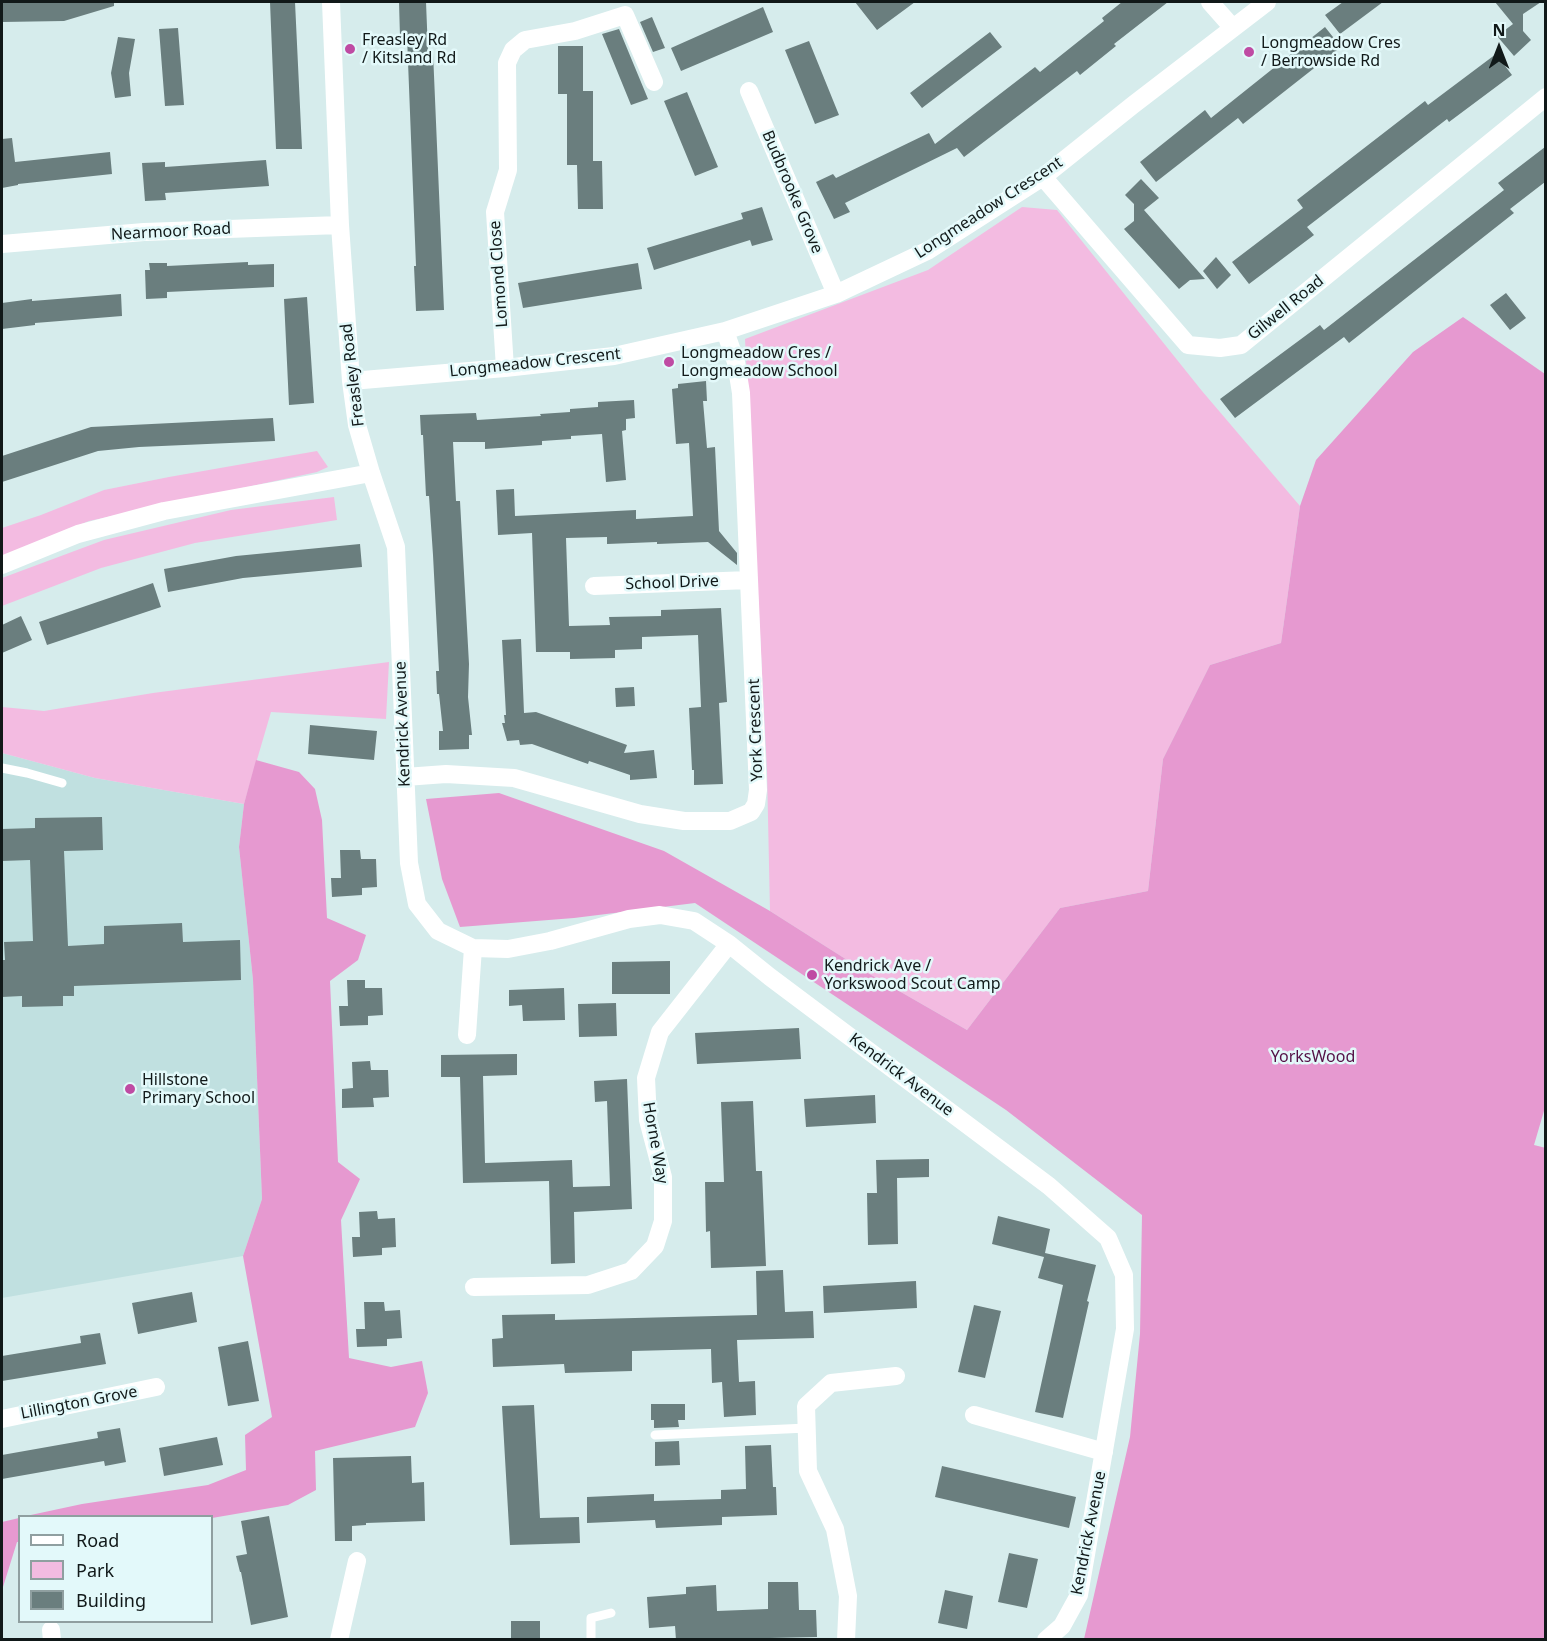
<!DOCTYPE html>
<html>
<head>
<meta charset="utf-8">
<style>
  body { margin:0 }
  #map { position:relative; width:1547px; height:1641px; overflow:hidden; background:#d6ecec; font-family:"Noto Sans",sans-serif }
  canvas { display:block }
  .frame { position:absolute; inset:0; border:3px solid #111919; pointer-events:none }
  .legend { position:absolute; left:18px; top:1515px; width:195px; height:108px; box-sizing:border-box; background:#e3f9fa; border:2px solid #8f9fa0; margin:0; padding:8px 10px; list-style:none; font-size:18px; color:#111919 }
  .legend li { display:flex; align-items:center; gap:12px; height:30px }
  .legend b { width:30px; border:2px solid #8f9fa0 }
  .north { position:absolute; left:1469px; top:18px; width:60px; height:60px; -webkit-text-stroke:4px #e3f9fa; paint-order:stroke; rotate:0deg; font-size:16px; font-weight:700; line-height:24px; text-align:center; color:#111919 }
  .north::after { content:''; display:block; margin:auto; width:21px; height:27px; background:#111919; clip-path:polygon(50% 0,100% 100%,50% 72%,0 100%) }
</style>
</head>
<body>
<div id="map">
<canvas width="1547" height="1641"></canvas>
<div class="frame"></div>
<ul class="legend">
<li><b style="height:8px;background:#fff"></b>Road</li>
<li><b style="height:16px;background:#f3bbe1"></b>Park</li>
<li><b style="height:16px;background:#6a7e7e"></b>Building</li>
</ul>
<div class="north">N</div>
</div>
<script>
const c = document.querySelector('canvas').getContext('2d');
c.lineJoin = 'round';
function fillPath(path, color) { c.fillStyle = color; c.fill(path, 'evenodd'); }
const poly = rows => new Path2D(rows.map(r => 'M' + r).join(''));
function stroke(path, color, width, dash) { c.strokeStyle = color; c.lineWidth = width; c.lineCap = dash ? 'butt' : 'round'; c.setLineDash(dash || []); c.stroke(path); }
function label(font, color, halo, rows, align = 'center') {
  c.font = font + ' "Noto Sans",sans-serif'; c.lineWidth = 5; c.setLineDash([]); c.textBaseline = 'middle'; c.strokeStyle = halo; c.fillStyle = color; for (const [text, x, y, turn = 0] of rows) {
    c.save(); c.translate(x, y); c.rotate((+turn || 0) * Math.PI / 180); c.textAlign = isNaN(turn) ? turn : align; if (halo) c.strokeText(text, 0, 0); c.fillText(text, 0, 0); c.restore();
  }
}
const built = poly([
  [2,753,95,778,244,804,239,847,253,980,262,1199,243,1256,2,1298]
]);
const green = poly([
  [1022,207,1057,210,1202,391,1300,506,1281,643,1210,665,1163,759,1148,891,1060,908,967,1030,866,972,770,911,767,771,745,339,928,270],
  [317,451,328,467,317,472,89,521,2,557,2,528,41,515,104,490,169,477],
  [334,497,337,520,195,543,101,568,2,606,2,578,104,540,231,510],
  [389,662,386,719,271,712,244,804,95,778,2,753,2,707,44,711,153,693]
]);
const forest = poly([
  [1463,317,1545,374,1546,1104,1534,1145,1546,1148,1545,1639,1084,1639,1130,1437,1140,1334,1142,1215,1006,1110,695,903,574,918,460,927,442,879,426,799,499,793,664,851,770,911,866,972,967,1030,1060,908,1148,891,1163,759,1210,665,1281,643,1300,506,1316,460,1413,352],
  [256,760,299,772,315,789,322,820,327,918,366,935,358,960,330,981,338,1162,360,1179,341,1220,349,1358,391,1367,422,1361,428,1393,415,1427,315,1451,316,1490,288,1505,212,1518,212,1516,26,1516,82,1504,208,1485,246,1470,245,1435,272,1417,243,1256,262,1199,253,980,239,847,244,804],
  [19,1518,19,1542,17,1542,3,1587,2,1588,2,1522]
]);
const building = poly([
  [2,2,114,2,114,6,64,21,2,22],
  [270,2,295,2,302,149,276,149],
  [399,2,426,2,428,52,433,52,444,310,416,311,414,266,416,266,407,36,400,37],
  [855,2,915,2,877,30],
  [1122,2,1168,2,1114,44,1116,46,1080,75,1077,71,964,157,957,148,845,203,850,212,834,219,816,182,833,174,836,178,929,133,935,144,1035,67,1040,72,1104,21,1102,18],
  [1343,2,1383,2,1340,34,1325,15],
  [1495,2,1541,2,1523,14,1523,31,1531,40,1514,56,1497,36,1513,24],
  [763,7,773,32,681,71,671,48],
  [652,17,665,48,653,52,640,22],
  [1325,27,1341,47,1243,124,1238,118,1156,182,1140,162,1205,110,1211,118],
  [178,28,184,105,165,106,159,29],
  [619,29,648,99,631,105,602,34],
  [990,32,1002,47,922,108,910,93],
  [118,37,135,39,129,73,131,96,115,98,111,73],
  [809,41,839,115,815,124,785,50],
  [558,46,583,46,583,91,593,91,593,161,602,161,603,209,578,209,577,165,567,165,567,94,558,94],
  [1496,54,1512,75,1449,122,1447,119,1307,227,1314,235,1249,284,1232,262,1303,208,1297,200,1425,101,1428,105],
  [687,92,718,167,695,176,664,101],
  [12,138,15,162,110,152,112,174,18,184,18,185,2,188,2,139],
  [1545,147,1545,182,1510,209,1514,213,1349,343,1344,337,1235,418,1220,399,1320,325,1324,330,1504,190,1498,183],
  [266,160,269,186,165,193,166,200,145,201,142,163,165,162,165,167],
  [1141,179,1159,198,1144,210,1205,279,1190,280,1179,289,1124,229,1134,221,1134,204,1125,195],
  [762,207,773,240,752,246,750,240,654,270,647,248,743,219,741,213],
  [1216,257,1231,275,1217,289,1203,271],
  [248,262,248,265,274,264,274,287,167,292,167,298,146,299,145,270,150,270,149,263,167,263,167,266],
  [638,263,642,289,523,308,518,283],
  [1506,293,1526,318,1510,330,1490,305],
  [121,294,122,316,35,323,35,325,2,329,2,303,32,299,32,301],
  [307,297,314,403,289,405,284,299],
  [706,381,707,401,703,401,707,448,715,447,719,531,737,553,737,565,708,542,657,544,657,542,607,544,607,537,566,538,569,626,610,625,609,617,661,616,661,610,721,608,727,702,719,703,723,784,694,785,694,770,692,770,689,708,701,707,698,635,642,637,642,649,615,650,615,658,570,659,570,652,536,652,532,533,498,535,496,490,514,489,515,516,636,510,636,519,693,516,689,443,676,444,672,389,678,388,678,384],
  [634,400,635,418,626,419,626,430,622,431,626,480,606,482,602,434,571,436,571,439,542,441,542,445,485,449,485,442,453,442,456,501,460,501,469,664,468,697,472,735,469,735,469,749,439,750,439,731,443,731,439,694,437,694,436,671,439,671,433,555,429,496,426,496,423,435,421,435,420,415,476,413,477,420,541,416,540,414,570,412,570,409,598,407,598,402],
  [273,418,275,441,139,447,98,451,2,482,2,456,91,427],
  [360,544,362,567,243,578,168,592,164,569,236,556],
  [153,583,161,607,47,645,39,622],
  [21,616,32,640,2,653,2,625],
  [521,639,524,713,536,712,627,745,624,753,654,750,657,778,630,780,630,775,589,761,588,764,532,744,520,745,519,740,507,741,502,723,505,723,504,715,506,715,502,640],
  [634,687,635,706,616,707,615,688],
  [310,725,377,731,374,760,308,754],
  [102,817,103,850,64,851,68,946,104,944,104,926,182,923,183,942,240,940,241,980,74,986,74,996,63,996,63,1006,22,1007,22,996,2,997,2,960,5,960,4,942,33,941,30,860,2,861,2,829,35,828,35,818],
  [340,850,360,850,361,859,376,859,377,887,362,888,362,895,332,897,331,878,341,878],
  [670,961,670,994,612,994,612,962],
  [347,980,365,980,365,988,382,988,383,1015,368,1016,368,1025,340,1026,339,1006,348,1006],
  [564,988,565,1020,523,1021,522,1005,509,1006,509,990],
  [616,1003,617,1036,579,1037,578,1004],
  [799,1028,801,1059,697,1064,695,1033],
  [517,1054,517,1075,483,1076,485,1163,572,1160,573,1187,610,1186,607,1101,595,1102,594,1081,627,1079,632,1209,574,1212,575,1263,551,1264,549,1181,463,1183,460,1077,441,1077,441,1055],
  [370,1061,371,1070,388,1070,389,1097,373,1098,374,1107,342,1108,342,1089,353,1088,352,1062],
  [875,1095,876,1123,806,1127,804,1099],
  [753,1101,756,1171,762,1171,766,1266,711,1268,710,1231,706,1232,705,1182,724,1182,721,1102],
  [929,1159,929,1177,897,1178,898,1244,868,1245,867,1193,877,1193,876,1160],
  [377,1211,378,1219,395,1218,396,1247,382,1248,382,1255,353,1257,352,1237,360,1237,359,1212],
  [998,1216,1050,1229,1045,1253,1096,1265,1087,1301,1089,1302,1063,1418,1035,1412,1063,1285,1038,1278,1044,1257,992,1244],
  [783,1270,785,1312,813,1311,814,1338,737,1340,739,1382,755,1381,756,1415,724,1417,722,1382,712,1383,711,1349,632,1351,632,1371,565,1373,564,1364,493,1367,492,1339,503,1338,502,1315,555,1314,555,1320,755,1315,757,1315,756,1271],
  [916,1281,917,1308,824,1313,823,1286],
  [192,1292,197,1322,138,1334,132,1303],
  [364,1302,384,1302,385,1311,400,1310,402,1338,387,1339,387,1346,357,1347,356,1329,365,1329],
  [974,1305,1001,1311,985,1378,958,1372],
  [100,1333,106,1364,2,1381,2,1356,81,1343,80,1336],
  [248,1341,259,1401,228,1406,218,1347],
  [651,1404,685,1404,685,1420,678,1420,679,1427,654,1428,654,1420,651,1420],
  [534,1405,540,1518,579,1517,580,1543,510,1545,502,1406],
  [120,1428,126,1462,105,1466,104,1461,2,1479,2,1455,98,1438,97,1432],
  [217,1437,223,1465,164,1476,159,1448],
  [679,1441,680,1465,655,1466,655,1442],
  [771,1445,773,1487,776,1487,777,1515,722,1517,722,1525,656,1528,655,1520,587,1523,587,1497,654,1494,654,1501,721,1499,721,1490,746,1489,745,1446],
  [411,1456,412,1483,424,1482,425,1521,366,1523,366,1525,352,1526,352,1541,335,1541,333,1458],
  [942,1466,1076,1497,1069,1528,935,1497],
  [269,1516,288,1617,251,1625,241,1572,240,1572,236,1556,247,1554,241,1521],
  [1009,1553,1038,1559,1027,1608,998,1602],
  [768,1582,798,1582,799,1610,816,1610,817,1637,676,1640,675,1626,649,1628,647,1597,686,1594,686,1587,716,1585,717,1611,768,1609],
  [945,1590,973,1596,967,1629,938,1623],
  [511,1621,540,1621,540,1640,511,1640]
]);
const service = poly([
  [2,768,27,773,62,783],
  [655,1435,807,1428],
  [591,1640,591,1618,611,1613]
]);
const minor = poly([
  [331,2,340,225,351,381,357,425,371,473,396,547,409,863,417,904,438,931,473,948,508,949,550,941,629,919,660,915,694,921,729,944,770,977,1049,1186,1108,1238,1124,1275,1125,1329,1079,1595,1062,1626,1046,1640],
  [1210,2,1233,28],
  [749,91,836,294],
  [1043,177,1188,345,1220,348,1241,345,1546,97],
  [2,244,144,232,340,225],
  [505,368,495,212,508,170,507,63,513,50,525,40,575,31,625,15,654,82],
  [351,381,505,368,614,356,725,331,836,294,929,250,1043,177,1133,105,1267,2],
  [2,565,78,534,164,511,371,473],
  [594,586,749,580],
  [405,777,446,774,514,778,640,814,684,821,730,821,751,812,756,804,758,790,741,393,736,362,725,331],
  [467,1035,473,948],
  [474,1287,588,1285,631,1271,655,1246,663,1221,663,1177,648,1120,646,1078,660,1032,729,944],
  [974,1415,1104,1452],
  [2,1419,156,1387],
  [51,1630,52,1640],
  [339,1640,357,1561],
  [846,1640,848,1596,835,1529,808,1471,806,1406,831,1383,896,1376]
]);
const markers = [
  [350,49,6,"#bf4ba3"],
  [1249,52,6,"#bf4ba3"],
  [669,362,6,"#bf4ba3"],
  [812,975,6,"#bf4ba3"],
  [130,1089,6,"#bf4ba3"]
];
const poiNames = [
  ["Freasley Rd",362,40],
  ["/ Kitsland Rd",362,58],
  ["Longmeadow Cres",1261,43],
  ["/ Berrowside Rd",1261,61],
  ["Longmeadow Cres /",681,353],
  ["Longmeadow School",681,371],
  ["Kendrick Ave /",824,966],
  ["Yorkswood Scout Camp",824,984],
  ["Hillstone",142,1080],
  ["Primary School",142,1098]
];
const streetNames = [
  ["Budbrooke Grove",792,192,67],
  ["Longmeadow Crescent",989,208,-33],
  ["Nearmoor Road",171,232,-3],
  ["Lomond Close",499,274,-94],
  ["Gilwell Road",1286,308,-39],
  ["Longmeadow Crescent",535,363,-6],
  ["Freasley Road",353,375,-97],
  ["School Drive",672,583,-2],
  ["Kendrick Avenue",403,724,-92],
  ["York Crescent",756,730,-92],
  ["Kendrick Avenue",901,1075,37],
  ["Horne Way",655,1143,80],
  ["Lillington Grove",79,1403,-11],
  ["Kendrick Avenue",1089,1533,-79]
];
const parkNames = [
  ["YorksWood",1313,1057]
];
fillPath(built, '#c0e0e0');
fillPath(green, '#f3bbe1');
fillPath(forest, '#e699d0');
fillPath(building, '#6a7e7e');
stroke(service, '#fff', 9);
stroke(minor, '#fff', 18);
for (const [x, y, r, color] of markers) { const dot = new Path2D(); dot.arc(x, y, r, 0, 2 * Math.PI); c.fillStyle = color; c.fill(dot); stroke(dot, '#e3f9fa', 2); }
label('16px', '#111919', '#e3f9fa', poiNames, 'left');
label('16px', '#111919', '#e3f9fa', streetNames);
label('16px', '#541046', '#e3f9fa', parkNames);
</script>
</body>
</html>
